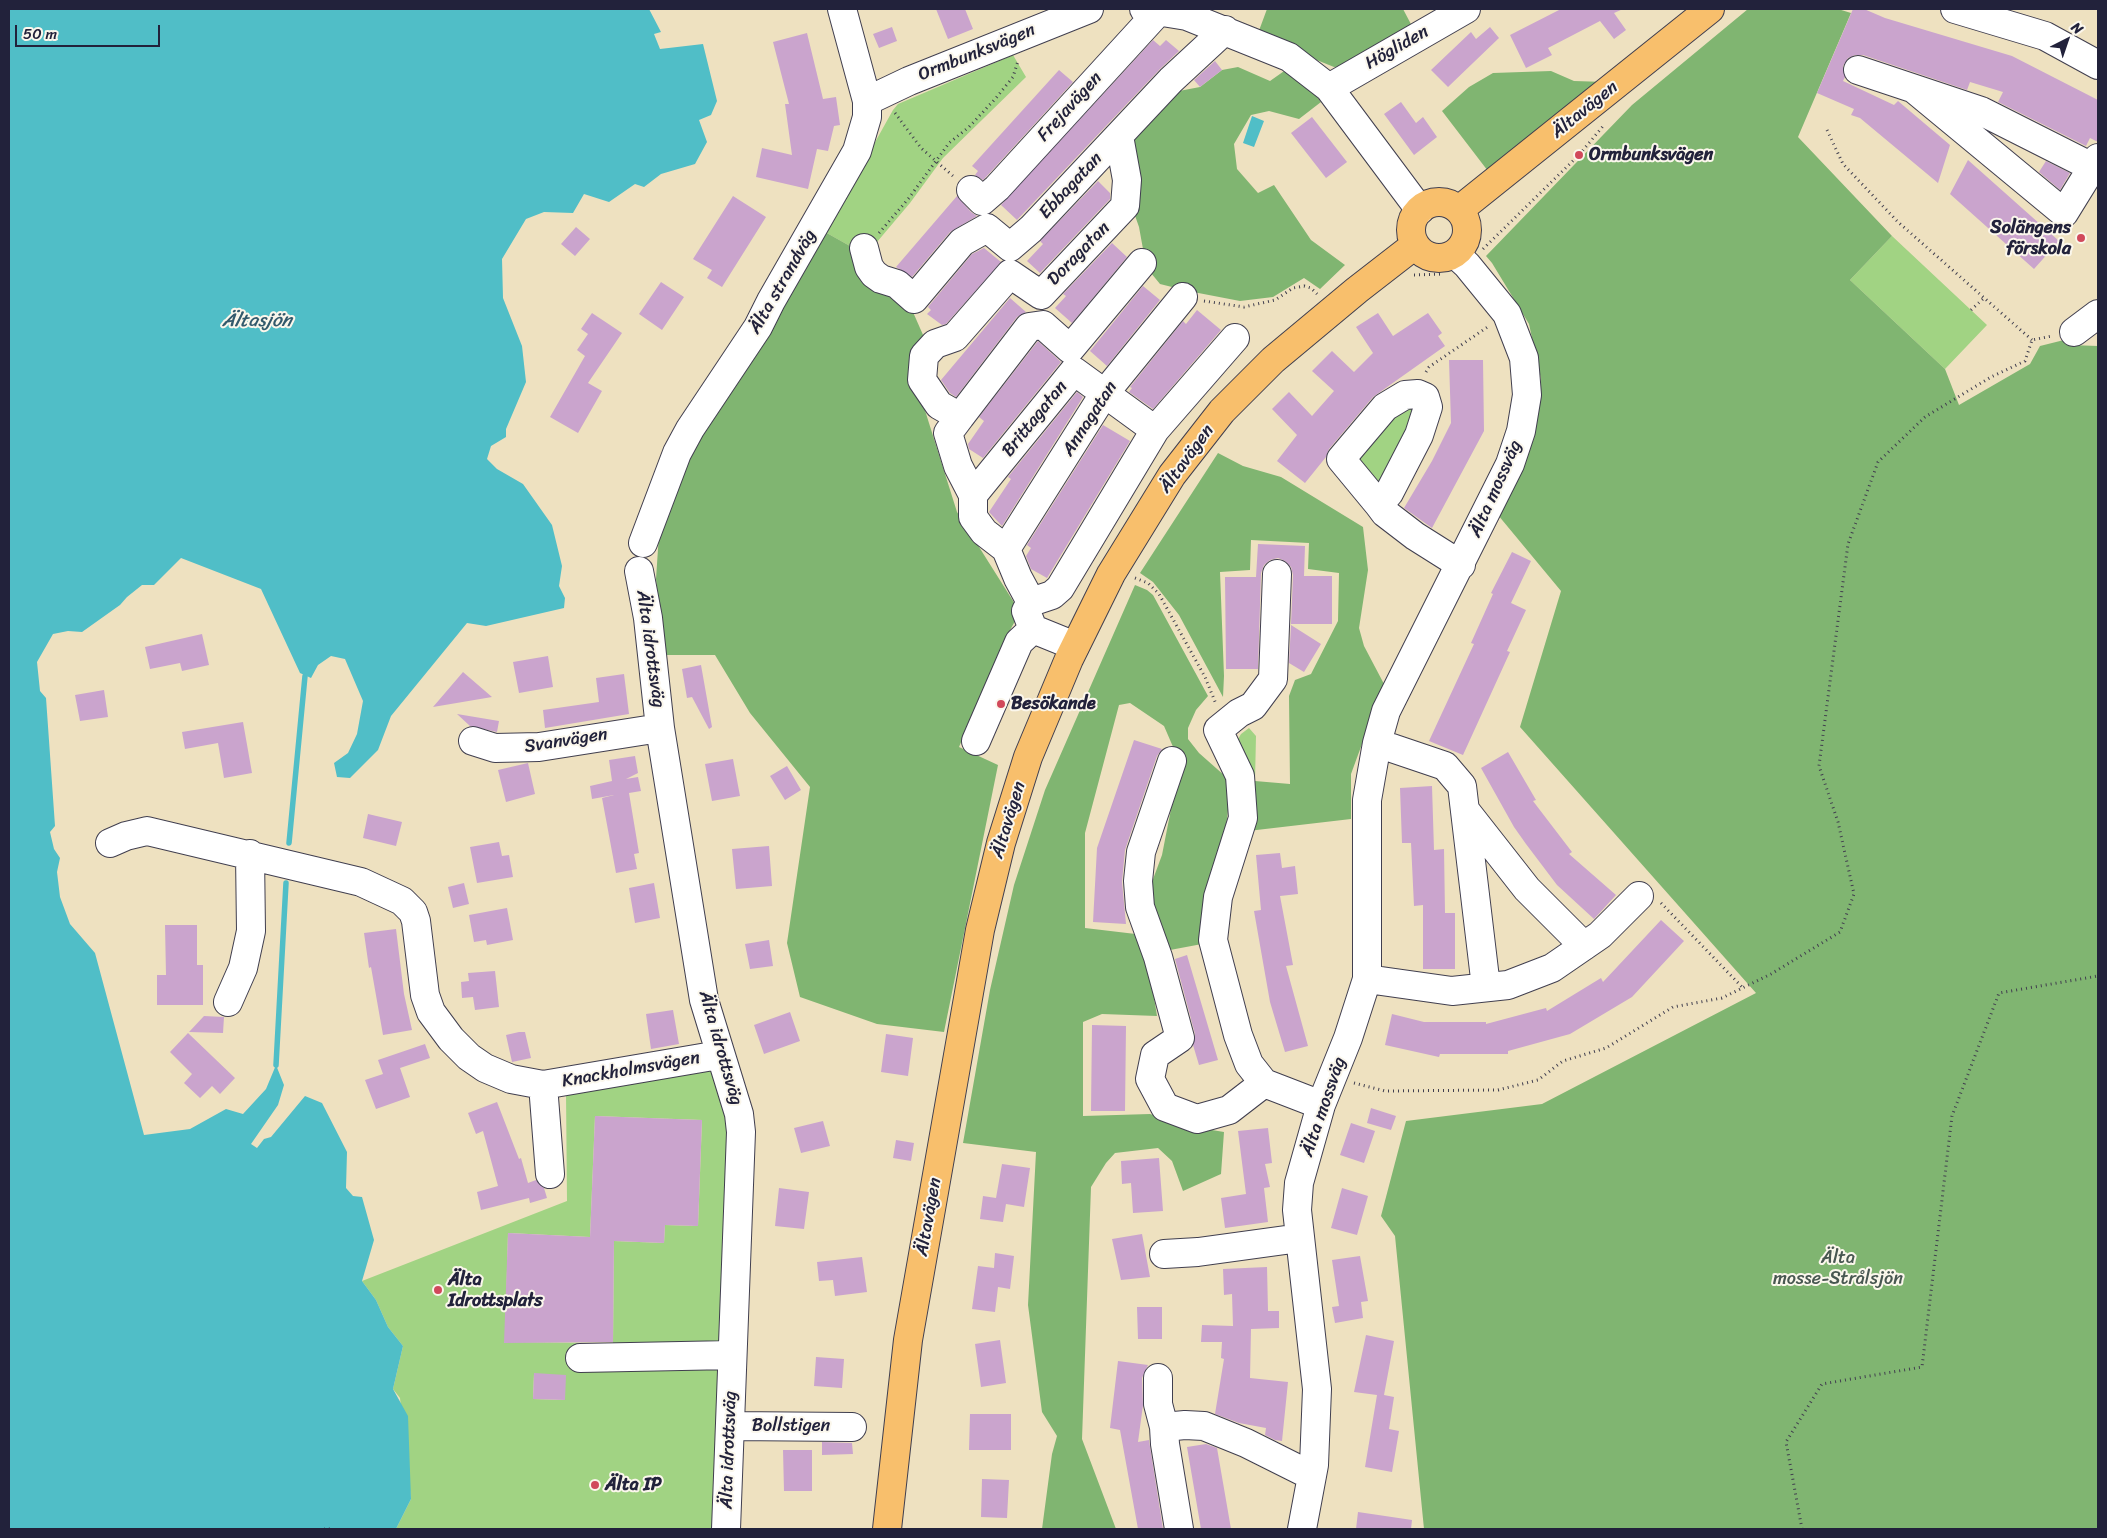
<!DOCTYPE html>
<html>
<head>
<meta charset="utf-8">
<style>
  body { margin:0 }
  #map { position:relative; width:2107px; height:1538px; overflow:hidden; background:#eee1c0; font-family:Sriracha,sans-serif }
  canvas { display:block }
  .frame { position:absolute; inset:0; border:10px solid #22223b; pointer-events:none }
  .north { position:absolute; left:2042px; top:15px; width:50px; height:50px; -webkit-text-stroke:4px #fbf7ec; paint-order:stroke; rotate:41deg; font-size:14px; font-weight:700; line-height:20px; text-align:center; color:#22223b }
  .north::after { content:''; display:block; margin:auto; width:18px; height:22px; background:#22223b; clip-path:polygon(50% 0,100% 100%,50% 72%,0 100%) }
  .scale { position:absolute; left:15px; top:25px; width:145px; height:22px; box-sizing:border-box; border:2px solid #22223b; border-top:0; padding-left:6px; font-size:15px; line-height:18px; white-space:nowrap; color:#22223b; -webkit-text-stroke:4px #fbf7ec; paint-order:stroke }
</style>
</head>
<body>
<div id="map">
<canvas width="2107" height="1538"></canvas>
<div class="frame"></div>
<div class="north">N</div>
<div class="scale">50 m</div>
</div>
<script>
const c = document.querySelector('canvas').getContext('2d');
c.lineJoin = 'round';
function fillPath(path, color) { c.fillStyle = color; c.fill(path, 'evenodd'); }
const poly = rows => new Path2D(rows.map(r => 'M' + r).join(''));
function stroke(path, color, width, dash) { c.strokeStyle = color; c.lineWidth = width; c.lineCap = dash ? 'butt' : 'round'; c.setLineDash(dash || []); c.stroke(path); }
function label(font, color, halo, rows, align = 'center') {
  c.font = font + ' Sriracha,sans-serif'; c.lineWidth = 4; c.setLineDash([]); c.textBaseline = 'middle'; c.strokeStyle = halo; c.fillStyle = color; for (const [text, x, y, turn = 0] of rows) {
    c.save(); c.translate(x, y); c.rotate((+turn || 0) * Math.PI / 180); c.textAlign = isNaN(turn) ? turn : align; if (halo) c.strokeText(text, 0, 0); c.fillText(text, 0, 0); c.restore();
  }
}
const green = poly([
  [1013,55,1026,77,943,158,910,203,866,255,825,232,893,110,898,104],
  [1892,236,1987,325,1945,369,1850,280],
  [1398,403,1417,406,1385,492,1355,468,1357,448],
  [1249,728,1256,736,1255,781,1248,782,1237,741,1241,734],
  [726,1069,739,1114,719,1529,396,1529,411,1499,400,1398,393,1389,403,1346,388,1327,376,1300,362,1281,567,1201,566,1093,688,1073],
  [595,1116,702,1120,698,1226,665,1225,664,1243,614,1241,613,1343,505,1342,508,1233,590,1237],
  [534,1374,565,1400,533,1399]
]);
const forest = poly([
  [1267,9,1403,9,1413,28,1349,66,1334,67,1257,36],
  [1748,9,1838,9,1851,13,1798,137,1892,236,1850,280,1945,369,1959,405,2030,364,2040,346,2064,340,2070,345,2098,346,2098,1529,1424,1529,1395,1236,1381,1216,1406,1121,1542,1104,1756,993,1520,727,1561,591,1498,515,1534,439,1541,379,1529,324,1492,263,1486,256,1632,105],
  [1238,67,1270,81,1287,69,1301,77,1321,102,1299,119,1269,111,1251,115,1234,144,1237,169,1258,193,1274,185,1311,240,1345,265,1320,289,1304,278,1273,297,1240,301,1188,291,1160,284,1151,273,1145,260,1139,227,1132,207,1128,155,1134,136,1179,91,1200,87,1222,70],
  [1551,71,1574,81,1606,82,1491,175,1442,111,1469,87,1493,73],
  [825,232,866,255,909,303,927,344,917,385,957,512,1020,612,1003,643,959,747,998,765,944,1032,877,1024,800,997,787,943,810,787,750,713,715,655,663,655,656,579,660,519,672,473],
  [1218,453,1243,466,1281,477,1363,527,1368,570,1359,628,1364,646,1384,684,1351,774,1351,819,1248,831,1248,782,1255,781,1290,784,1289,696,1295,680,1311,674,1338,621,1339,573,1308,569,1309,543,1251,540,1250,570,1220,572,1224,676,1223,697,1179,615,1153,582,1140,573],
  [1135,585,1147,590,1153,595,1208,696,1196,710,1188,728,1188,739,1199,753,1225,776,1230,793,1225,836,1202,944,1170,950,1149,890,1162,855,1180,763,1164,726,1130,703,1119,705,1085,833,1085,928,1144,935,1157,1016,1102,1014,1083,1022,1083,1116,1150,1114,1188,1126,1224,1132,1221,1174,1183,1191,1172,1161,1158,1148,1115,1153,1106,1163,1091,1187,1082,1439,1116,1529,1042,1529,1052,1454,1057,1436,1042,1412,1028,1305,1036,1152,963,1143,990,990,1014,885,1045,790]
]);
const water = poly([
  [9,9,649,9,661,32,654,34,660,49,703,44,717,101,711,115,699,120,707,142,695,164,661,174,644,187,635,184,609,202,584,194,573,213,544,212,526,219,502,259,503,298,522,346,526,382,506,429,506,437,491,446,487,459,497,469,523,484,552,525,562,566,559,586,565,598,564,608,486,626,467,623,391,716,378,750,350,778,337,777,334,763,348,753,357,734,363,701,345,659,331,656,318,665,311,678,300,673,261,589,181,558,154,585,142,585,127,597,120,605,82,632,68,631,53,634,37,662,40,691,46,698,55,826,50,832,54,849,60,858,57,872,60,897,70,924,95,953,144,1135,190,1129,226,1109,243,1114,266,1089,276,1065,284,1085,278,1105,251,1144,257,1148,264,1139,271,1137,305,1096,322,1103,347,1152,346,1188,353,1196,362,1197,374,1240,362,1281,376,1300,388,1327,403,1346,393,1389,408,1416,411,1499,396,1529,9,1529],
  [1252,116,1264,121,1254,147,1243,143]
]);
const stream = poly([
  [289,843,305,676],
  [276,1065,286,883]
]);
const building = poly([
  [936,9,965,9,973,29,948,39],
  [1561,9,1623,9,1614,13,1626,30,1614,39,1600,21,1548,48,1552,55,1526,68,1510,35],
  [1853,9,1864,9,1885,18,2012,56,2098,100,2098,142,2090,138,2086,146,1998,102,2003,92,1970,82,1967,90,1863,55,1855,55,1848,58,1843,66,1845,77,1843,81,1894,105,1898,101,1950,145,1938,183,1860,118,1851,115,1854,109,1817,93],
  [892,27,897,41,879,48,873,34],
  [1490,27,1499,38,1448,87,1431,70,1471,32,1476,39],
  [807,33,823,99,836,97,840,125,834,126,828,151,817,149,808,189,756,177,762,148,792,155,785,104,789,104,773,42],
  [1153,40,1160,46,1166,40,1179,51,1160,69,1017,220,1001,205],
  [1215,61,1222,70,1200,87,1194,80],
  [1059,70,1073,82,986,177,983,180,975,175,978,171,972,166],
  [1401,102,1416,123,1423,117,1437,137,1414,155,1384,114],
  [1312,117,1347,162,1326,178,1291,133],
  [1968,160,2059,241,2034,269,1950,194],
  [2046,161,2070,173,2060,190,2039,172],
  [1098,181,1110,193,1110,199,1040,273,1027,261,1043,244,1040,241],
  [733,196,766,217,722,287,707,278,712,270,693,259],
  [957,196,971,212,977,216,950,232,912,277,896,267],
  [576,227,590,239,575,256,561,244],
  [1112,243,1127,257,1072,323,1055,308,1066,296,1063,294],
  [984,248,1001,262,946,324,942,325,927,314,931,310,928,307,972,254],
  [661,282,684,297,662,330,639,314],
  [1143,286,1160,300,1107,366,1090,351],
  [1010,298,1026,312,1017,317,956,397,950,393,941,380],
  [1197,310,1221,330,1153,409,1129,392,1132,388,1130,387,1183,321,1186,324],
  [592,313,622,333,588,383,602,391,578,433,550,417,585,356,577,350,588,334,581,329],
  [1378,313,1393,336,1428,313,1442,333,1438,336,1445,346,1373,397,1329,449,1326,457,1305,483,1277,461,1297,435,1272,409,1289,392,1312,416,1334,391,1312,371,1332,351,1354,372,1373,353,1356,327],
  [1038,341,1061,362,983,458,969,449,968,444,984,421,979,417],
  [1449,360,1483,360,1484,431,1432,528,1404,508,1432,461,1451,423],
  [1077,392,1083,397,1002,526,989,512,1011,479,1008,477],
  [1103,425,1130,441,1047,578,1031,569,1026,556,1031,548,1027,545],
  [1258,544,1305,546,1304,576,1332,576,1332,624,1291,624,1293,575,1291,567,1285,561,1278,558,1270,560,1264,565,1261,573,1258,669,1226,669,1225,577,1256,577],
  [1512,552,1531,561,1511,603,1526,610,1507,651,1510,652,1463,755,1429,741,1474,644,1471,643,1493,594,1491,593],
  [1291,625,1321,644,1304,672,1289,663],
  [202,634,209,665,182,671,180,663,150,669,145,647],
  [548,656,553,687,519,693,513,662],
  [701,665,712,727,709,729,692,697,687,698,682,669],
  [463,672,492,697,433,707],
  [624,674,629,714,545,728,543,710,599,702,596,678],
  [104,690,108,717,80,721,75,695],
  [457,714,499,721,497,732,470,726],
  [243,722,252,773,224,778,218,743,185,749,182,732],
  [1134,740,1162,749,1157,756,1125,850,1122,882,1126,924,1093,922,1097,848],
  [1508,752,1536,800,1533,801,1572,852,1569,854,1616,895,1594,919,1557,885,1526,844,1514,827,1481,768],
  [635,756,638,773,626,779,638,777,641,791,629,793,639,853,634,854,637,869,616,873,602,798,614,795,592,799,590,786,612,781,609,760],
  [733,759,740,796,712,801,705,764],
  [528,763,535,794,506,802,498,770],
  [787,766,801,790,785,800,770,776],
  [1432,786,1434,850,1444,849,1445,913,1455,913,1455,969,1423,969,1423,905,1414,906,1411,843,1402,843,1400,788],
  [368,814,402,822,396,846,363,838],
  [499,842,502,856,509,855,513,877,477,883,470,847],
  [769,846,772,886,736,889,732,849],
  [1280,853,1282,868,1295,866,1298,894,1280,896,1293,965,1286,966,1308,1046,1285,1052,1270,1002,1254,911,1261,910,1256,855],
  [464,883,469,904,453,908,448,887],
  [654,883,660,918,635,923,629,888],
  [507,908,513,940,487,945,486,940,474,942,469,915],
  [1661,920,1684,941,1632,997,1570,1034,1508,1051,1508,1054,1440,1054,1439,1057,1385,1045,1392,1014,1424,1022,1486,1022,1486,1024,1546,1008,1547,1011,1601,978,1603,982],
  [165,925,197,925,197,965,203,965,203,1005,157,1005,157,975,166,975],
  [396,929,404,994,412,1030,383,1035,371,967,369,968,364,933],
  [769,940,773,966,750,969,745,944],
  [1187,955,1218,1060,1199,1065,1193,1045,1195,1034,1175,959],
  [495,971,499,1007,475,1010,473,997,462,998,461,982,469,981,468,973],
  [673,1010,679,1044,651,1049,646,1014],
  [790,1012,800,1041,764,1054,754,1025],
  [204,1016,224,1017,223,1033,189,1032],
  [1092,1025,1126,1026,1125,1111,1091,1111],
  [519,1032,525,1032,531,1058,512,1062,506,1035],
  [188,1033,235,1078,220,1094,212,1086,200,1098,184,1083,192,1074,170,1052],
  [886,1034,913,1038,908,1076,881,1072],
  [425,1044,430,1058,400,1068,410,1097,376,1109,365,1080,395,1070,383,1074,378,1060],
  [497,1102,519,1159,521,1158,528,1183,536,1180,544,1188,547,1198,530,1203,529,1198,481,1210,477,1192,498,1186,483,1131,476,1134,468,1113],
  [1371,1108,1396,1116,1391,1130,1367,1123],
  [595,1116,702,1120,698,1226,665,1225,664,1243,614,1241,613,1342,504,1343,508,1233,590,1237],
  [823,1121,830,1146,801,1153,794,1128],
  [1351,1123,1375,1131,1364,1163,1340,1155],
  [1268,1128,1272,1163,1265,1164,1270,1187,1264,1188,1268,1222,1225,1228,1221,1198,1246,1194,1238,1131],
  [896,1140,914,1143,911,1161,893,1158],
  [1159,1158,1163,1211,1133,1213,1131,1183,1122,1184,1121,1161],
  [1002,1164,1030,1168,1024,1207,1006,1204,1003,1222,980,1219,983,1196,996,1198],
  [779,1188,809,1192,804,1229,775,1226],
  [1342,1188,1368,1196,1357,1235,1331,1228],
  [1142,1234,1150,1277,1121,1280,1112,1239],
  [995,1253,1014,1256,1010,1289,998,1287,995,1312,972,1309,978,1266,994,1268],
  [1360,1256,1368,1301,1361,1302,1363,1318,1335,1323,1332,1307,1339,1306,1332,1260],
  [862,1257,867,1292,835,1296,833,1280,819,1281,817,1262],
  [1267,1267,1268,1311,1279,1311,1279,1328,1251,1329,1250,1378,1288,1382,1282,1441,1275,1440,1265,1435,1266,1428,1239,1423,1215,1414,1224,1359,1221,1358,1222,1342,1201,1342,1202,1325,1233,1326,1232,1294,1224,1295,1223,1269],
  [1137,1307,1162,1307,1162,1339,1138,1339],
  [1366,1335,1394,1341,1384,1395,1394,1397,1389,1429,1399,1431,1392,1472,1365,1467,1377,1395,1354,1392],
  [1000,1340,1006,1383,981,1387,975,1344],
  [816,1357,844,1359,842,1388,814,1386],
  [1118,1361,1148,1365,1142,1378,1143,1405,1138,1442,1149,1440,1163,1529,1138,1529,1120,1430,1110,1428],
  [534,1373,566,1375,565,1400,533,1399],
  [970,1414,1011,1414,1011,1450,969,1450],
  [822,1442,852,1443,853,1454,822,1455],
  [1206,1444,1217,1448,1231,1529,1201,1529,1187,1447],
  [783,1450,812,1450,812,1491,784,1491],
  [982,1479,1009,1480,1007,1518,981,1517],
  [1358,1512,1412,1520,1411,1529,1356,1529]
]);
const path = poly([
  [895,113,921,148,953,176],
  [1827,130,1843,164,1898,222,2032,340],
  [879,233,909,198,949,143,969,127,996,98,1013,77,1018,61],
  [1483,249,1579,155,1604,125],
  [1414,275,1443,274],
  [1204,301,1244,307,1275,300,1293,288,1304,286,1311,288,1317,294],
  [1971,310,1984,298],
  [1426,372,1429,367,1489,326],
  [1135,578,1148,583,1159,594,1205,677,1216,704],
  [1661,903,1743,988],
  [1354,1083,1385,1091,1498,1090,1538,1080,1563,1061,1606,1048,1673,1007,1722,998,1771,974,1840,932,1854,894,1838,822,1819,766,1848,544,1878,462,1925,417,1991,377,2025,361,2032,340,2052,336],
  [325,1529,326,1527,329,1529],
  [1802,1529,1786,1442,1822,1384,1922,1367,1952,1116,1999,993,2098,976]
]);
const minor = poly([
  [1144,9,1187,16,1289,57,1329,88,1420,210],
  [1955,9,2045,36,2098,65],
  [1858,70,1981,111,2092,167],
  [1329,88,1466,9],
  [1914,89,2064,213,2098,158],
  [867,101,909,81,1089,9],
  [971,190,982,201,997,188,1158,12],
  [864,248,869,267,874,274,881,279,897,284,914,299,962,242,987,228,1010,247,1031,229,1171,80,1225,30],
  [2074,332,2098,314],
  [960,417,1029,327,1043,325,1070,349,1142,263],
  [973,495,1074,371,1155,430],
  [1379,505,1389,493,1419,435,1428,407,1425,397,1418,394,1405,395,1385,407,1341,459,1379,505,1385,513,1415,536,1461,565],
  [643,543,677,453,690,429,758,327,771,301,857,151,867,117,867,101,842,9],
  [1006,549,1104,394,1183,297],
  [639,571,648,618,660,728,704,1000,739,1114,741,1132,726,1529],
  [1277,574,1273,679,1253,706,1239,713,1218,730,1240,776,1243,818,1218,897,1213,940,1238,1035,1249,1064,1264,1083,1321,1105],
  [1031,602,1018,578,1006,549,984,532,973,517,973,495,958,466,948,433,960,417,939,405,922,380,924,356,935,344,955,337,1010,274,1041,295,1125,206,1127,180,1119,136],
  [1075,646,1033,629,1026,611,1031,602,1052,595,1060,588,1155,430,1235,338],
  [473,741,495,748,539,747,660,728],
  [976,741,1019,642,1033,629],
  [1377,743,1445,766,1462,786,1486,987],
  [1172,761,1141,852,1138,881,1140,907,1158,957,1180,1038,1155,1055,1150,1079,1165,1107,1197,1119,1229,1110,1264,1083],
  [1465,810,1527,889,1584,946],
  [110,843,126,836,147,831,361,882,402,901,413,912,416,921,425,995,431,1012,451,1039,469,1057,485,1068,511,1079,543,1085,719,1055],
  [1367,979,1452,991,1508,985,1552,968,1600,935,1639,896],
  [228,1002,243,968,251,931,250,854],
  [543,1085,550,1174],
  [1164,1254,1198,1252,1300,1238],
  [580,1358,732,1355],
  [1158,1378,1158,1404,1164,1427,1165,1444,1179,1529],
  [730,1426,852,1427],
  [1164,1427,1185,1425,1204,1426,1246,1443,1312,1476],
  [1302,1529,1314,1465,1317,1389,1297,1210,1299,1183,1321,1105,1348,1038,1367,979,1367,800,1377,743,1386,711,1510,464,1521,431,1527,395,1524,358,1507,314,1467,265,1455,254]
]);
const major = poly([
  '1411 230a28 28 0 1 1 56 0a28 28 0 1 1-56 0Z',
  [1459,210,1710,9],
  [887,1529,908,1340,980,930,1001,843,1028,757,1069,659,1111,574,1172,475,1222,411,1273,360,1357,290,1415,245]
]);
const markers = [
  [1579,155,5,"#d1495b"],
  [2081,238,5,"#d1495b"],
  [1001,704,5,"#d1495b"],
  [438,1290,5,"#d1495b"],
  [595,1485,5,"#d1495b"]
];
const streetNames = [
  ["Högliden",1397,48,-30],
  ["Ormbunksvägen",977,53,-22],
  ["Frejavägen",1070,107,-48],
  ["Ältavägen",1585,110,-39],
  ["Ebbagatan",1071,186,-47],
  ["Doragatan",1079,254,-46],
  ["Älta strandväg",783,282,-60],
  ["Brittagatan",1035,419,-51],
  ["Annagatan",1090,419,-57],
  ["Ältavägen",1187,459,-54],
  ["Älta mossväg",1496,489,-66],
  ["Älta idrottsväg",650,649,82],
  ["Svanvägen",566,741,-9],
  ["Ältavägen",1009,820,-73],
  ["Älta idrottsväg",720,1048,74],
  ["Knackholmsvägen",631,1070,-10],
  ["Älta mossväg",1324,1107,-71],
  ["Ältavägen",929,1217,-80],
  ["Bollstigen",791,1426],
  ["Älta idrottsväg",729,1450,-88]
];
const poiNames = [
  ["Ormbunksvägen",1589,155],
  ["Solängens",2071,228,"right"],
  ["förskola",2071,249,"right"],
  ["Besökande",1011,704],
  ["Älta",448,1280],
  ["Idrottsplats",448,1301],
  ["Älta IP",605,1485]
];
const parkNames = [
  ["Älta",1838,1258],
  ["mosse-Strålsjön",1838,1279]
];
const waterNames = [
  ["Ältasjön",257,321]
];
fillPath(green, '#a1d383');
fillPath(forest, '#80b571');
fillPath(water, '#50bec7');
stroke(stream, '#50bec7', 5.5);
fillPath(building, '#caa4cd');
stroke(minor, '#413f4f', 30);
stroke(major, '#413f4f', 30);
stroke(path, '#413f4f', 3, [1, 4]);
stroke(minor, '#fff', 28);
stroke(major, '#f8bf6c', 28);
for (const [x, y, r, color] of markers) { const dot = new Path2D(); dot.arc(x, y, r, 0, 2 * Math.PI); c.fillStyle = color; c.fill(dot); stroke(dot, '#fbf7ec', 2); }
label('18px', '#22223b', '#fbf7ec', streetNames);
label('bold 18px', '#22223b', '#fbf7ec', poiNames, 'left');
label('18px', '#485751', '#fbf7ec', parkNames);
label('italic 19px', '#32596c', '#fbf7ec', waterNames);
</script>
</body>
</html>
